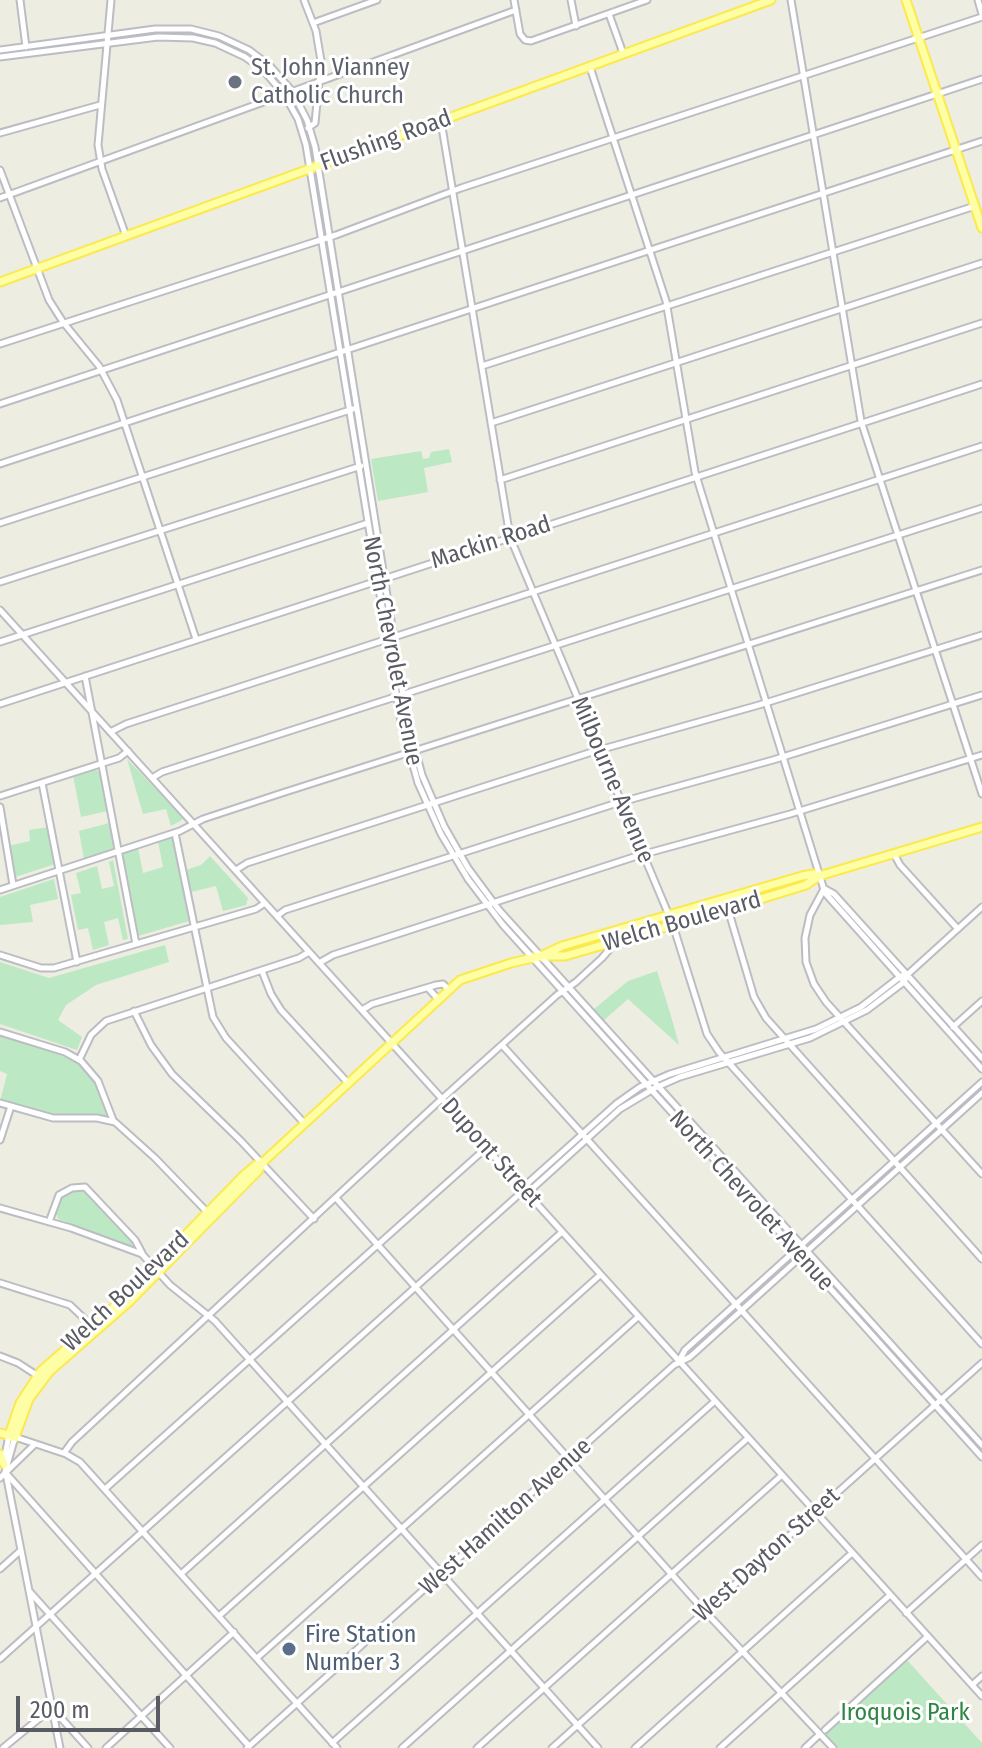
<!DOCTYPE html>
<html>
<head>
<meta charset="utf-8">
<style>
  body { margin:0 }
  #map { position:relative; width:982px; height:1748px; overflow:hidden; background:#eeede1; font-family:"Fira Sans Condensed",sans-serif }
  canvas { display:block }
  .scale { position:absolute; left:16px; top:1696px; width:144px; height:36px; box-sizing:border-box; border:4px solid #5a5c63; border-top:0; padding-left:10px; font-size:24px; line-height:28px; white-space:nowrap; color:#5a5c63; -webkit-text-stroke:6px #fff; paint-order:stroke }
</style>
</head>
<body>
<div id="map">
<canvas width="982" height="1748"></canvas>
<div class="scale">200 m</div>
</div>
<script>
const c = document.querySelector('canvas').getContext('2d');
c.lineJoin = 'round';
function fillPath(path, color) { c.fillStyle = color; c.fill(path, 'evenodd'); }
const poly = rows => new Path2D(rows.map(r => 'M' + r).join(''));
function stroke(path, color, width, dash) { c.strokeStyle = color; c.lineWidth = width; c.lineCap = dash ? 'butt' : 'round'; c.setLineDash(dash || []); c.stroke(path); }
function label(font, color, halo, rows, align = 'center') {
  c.font = font + ' "Fira Sans Condensed",sans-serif'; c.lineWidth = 6; c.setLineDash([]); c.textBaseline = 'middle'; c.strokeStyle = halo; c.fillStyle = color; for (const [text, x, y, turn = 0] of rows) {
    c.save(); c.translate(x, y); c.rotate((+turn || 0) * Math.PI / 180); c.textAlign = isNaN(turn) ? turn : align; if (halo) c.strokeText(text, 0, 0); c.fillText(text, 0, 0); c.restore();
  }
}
const green = poly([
  [449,449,452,462,424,468,428,492,378,501,371,459,421,451,423,459,429,458,431,452],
  [127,759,182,817,182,820,171,826,166,809,143,814],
  [94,769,100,772,107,811,81,817,73,775],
  [109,823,114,849,84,859,79,831],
  [48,827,55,864,15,877,8,846,30,841,29,830],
  [172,837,189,921,138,936,122,854,138,848,143,873,163,867,158,841],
  [210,856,248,898,246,905,223,911,216,886,191,892,186,870,201,865],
  [113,860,128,939,123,940,118,918,104,922,109,945,93,950,88,928,78,930,71,895,81,893,76,873,97,866,102,889,114,886,109,862],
  [54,879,58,899,30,905,33,922,0,925,0,897],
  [165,945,169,962,96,985,66,1005,58,1020,82,1037,77,1050,0,1024,0,962,49,978],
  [657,971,671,1016,679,1045,628,999,603,1021,593,1010,628,981],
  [0,1035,61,1055,80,1065,94,1082,107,1115,65,1117,48,1115,0,1101,7,1074,0,1071],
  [82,1189,132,1240,132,1245,127,1246,58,1219,55,1211,61,1197,70,1191],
  [907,1660,982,1743,982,1748,837,1748,825,1734]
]);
const minor = poly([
  [20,0,26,47],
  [111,0,98,145,102,169,126,236],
  [304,0,316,31,321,61,315,123,308,128],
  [514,0,520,34,525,40,531,41,647,0],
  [571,0,576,26],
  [791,0,861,421,982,794],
  [978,0,982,14],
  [609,14,623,53],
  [313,23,377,0],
  [0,50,155,29,191,29,219,36,249,50,270,66,292,91,307,120,315,147,407,720,422,775,444,826,468,868,499,910,982,1445],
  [0,57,158,37,193,38,215,43,245,57,264,71,284,94,298,119,306,145,401,722,418,783,441,834,468,879,503,925,982,1457],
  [590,67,666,301,695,472,825,893,982,1069],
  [441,121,510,537,673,925,707,1034,719,1052,982,1344],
  [0,133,100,105],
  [0,170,49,300,63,322,99,366,117,400,196,639],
  [0,198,516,10],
  [0,344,336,235,461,188,982,17],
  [482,366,975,206],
  [0,404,982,79],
  [491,423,982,263],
  [0,464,982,141],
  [500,480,982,323],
  [0,523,353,409],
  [0,582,361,466],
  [0,610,982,1696],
  [0,642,368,523],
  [85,676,136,944],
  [0,704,982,384],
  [110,732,126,724,982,446],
  [152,778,162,772,982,508],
  [42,783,77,962],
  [0,796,119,758,128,751],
  [0,807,13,885],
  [175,833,213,1017,226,1038,304,1123],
  [894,854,900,865,958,929],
  [236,870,247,863,592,752,759,705,982,635],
  [824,889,810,915,805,938,806,962,814,984,826,1002,982,1174],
  [825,889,834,894,982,1058],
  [0,890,180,831,203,819,282,793,982,570],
  [725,899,754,997,766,1018,982,1259],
  [277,916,285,910,614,804,773,760,982,695],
  [0,955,41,968,54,968,256,909,265,903],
  [319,963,333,955,637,856,790,814,982,755],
  [262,971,271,994,281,1010,348,1083],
  [428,988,438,999],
  [362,1010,372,1004,436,985,443,984,448,989],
  [134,1011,151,1045,172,1074,240,1140,314,1219],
  [953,1027,982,1001],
  [0,1032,65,1052,81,1061,98,1081,113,1120],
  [502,1045,982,1577],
  [79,1060,91,1035,106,1021,299,958,309,952],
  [0,1103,53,1118,97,1118,115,1122,155,1158,210,1215],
  [0,1140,11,1106],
  [525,1190,534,1187,620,1109,655,1088,680,1077,810,1038,867,1010,904,982,907,975,982,907],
  [336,1198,700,1606,833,1748],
  [0,1208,71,1228,142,1254,170,1285,215,1321,598,1748],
  [49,1222,59,1195,72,1188,85,1187,135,1240,142,1253],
  [0,1283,70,1305,94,1328],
  [0,1356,18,1363,38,1376],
  [679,1361,685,1350,982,1082],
  [64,1453,72,1442,434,1106,557,995,576,982,602,958,614,944,613,931],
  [4,1461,9,1435],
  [5,1472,15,1437,66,1454,80,1462,337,1748],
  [5,1472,249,1746],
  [6,1474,60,1748],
  [0,1478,35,1444],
  [105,1489,486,1148],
  [0,1569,20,1551],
  [181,1574,562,1232],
  [30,1592,170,1748],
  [906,1613,982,1545],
  [219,1616,600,1275],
  [257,1658,638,1317],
  [0,1659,524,1190,529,1182,616,1104,640,1087,670,1074,816,1029,861,1007,901,976,907,975],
  [972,1685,982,1676],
  [825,1730,928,1636],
  [332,1743,715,1401],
  [3,1748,52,1708,88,1748],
  [106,1748,234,1632],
  [247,1748,674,1365,690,1357,982,1093],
  [402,1748,748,1438],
  [477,1748,782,1475],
  [552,1748,982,1363],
  [635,1748,852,1553],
  [720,1748,890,1595],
  [805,1748,820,1734]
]);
const major = poly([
  [906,0,982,228],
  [0,282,771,0],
  [541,956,562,946,802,876,813,874,819,876],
  [0,1433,15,1437,29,1399,50,1371,130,1301,258,1171,262,1163,460,980,511,963,541,956,565,956,728,909,806,885,819,876,982,827],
  [9,1435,20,1403,41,1371,123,1299,244,1175,256,1165,262,1163],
  [0,1454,4,1464]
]);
const markers = [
  [235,82,8,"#6b7280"],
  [289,1649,8,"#5c6f8a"]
];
const worshipNames = [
  ["St. John Vianney",251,68],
  ["Catholic Church",251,96]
];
const streetNames = [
  ["Flushing Road",386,141,-20],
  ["Mackin Road",491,543,-18],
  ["North Chevrolet Avenue",392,651,79],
  ["Milbourne Avenue",612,780,67],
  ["Welch Boulevard",682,922,-16],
  ["Dupont Street",491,1153,48],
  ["North Chevrolet Avenue",751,1201,48],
  ["Welch Boulevard",126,1292,-43],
  ["West Hamilton Avenue",506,1517,-42],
  ["West Dayton Street",767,1555,-42]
];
const serviceNames = [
  ["Fire Station",305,1635],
  ["Number 3",305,1663]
];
const parkNames = [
  ["Iroquois Park",905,1713]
];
fillPath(green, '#bce8c3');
stroke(minor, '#bcbdc4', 9);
stroke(major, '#fbe94e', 11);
stroke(minor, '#fff', 5);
stroke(major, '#feffa5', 7);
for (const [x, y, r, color] of markers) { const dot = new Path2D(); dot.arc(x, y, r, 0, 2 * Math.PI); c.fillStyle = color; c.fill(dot); stroke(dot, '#fff', 3); }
label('24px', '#5b616d', '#fff', worshipNames, 'left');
label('24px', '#5a5c63', '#fff', streetNames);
label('24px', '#4e5e75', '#fff', serviceNames, 'left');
label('24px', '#2e8642', '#fff', parkNames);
</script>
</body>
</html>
